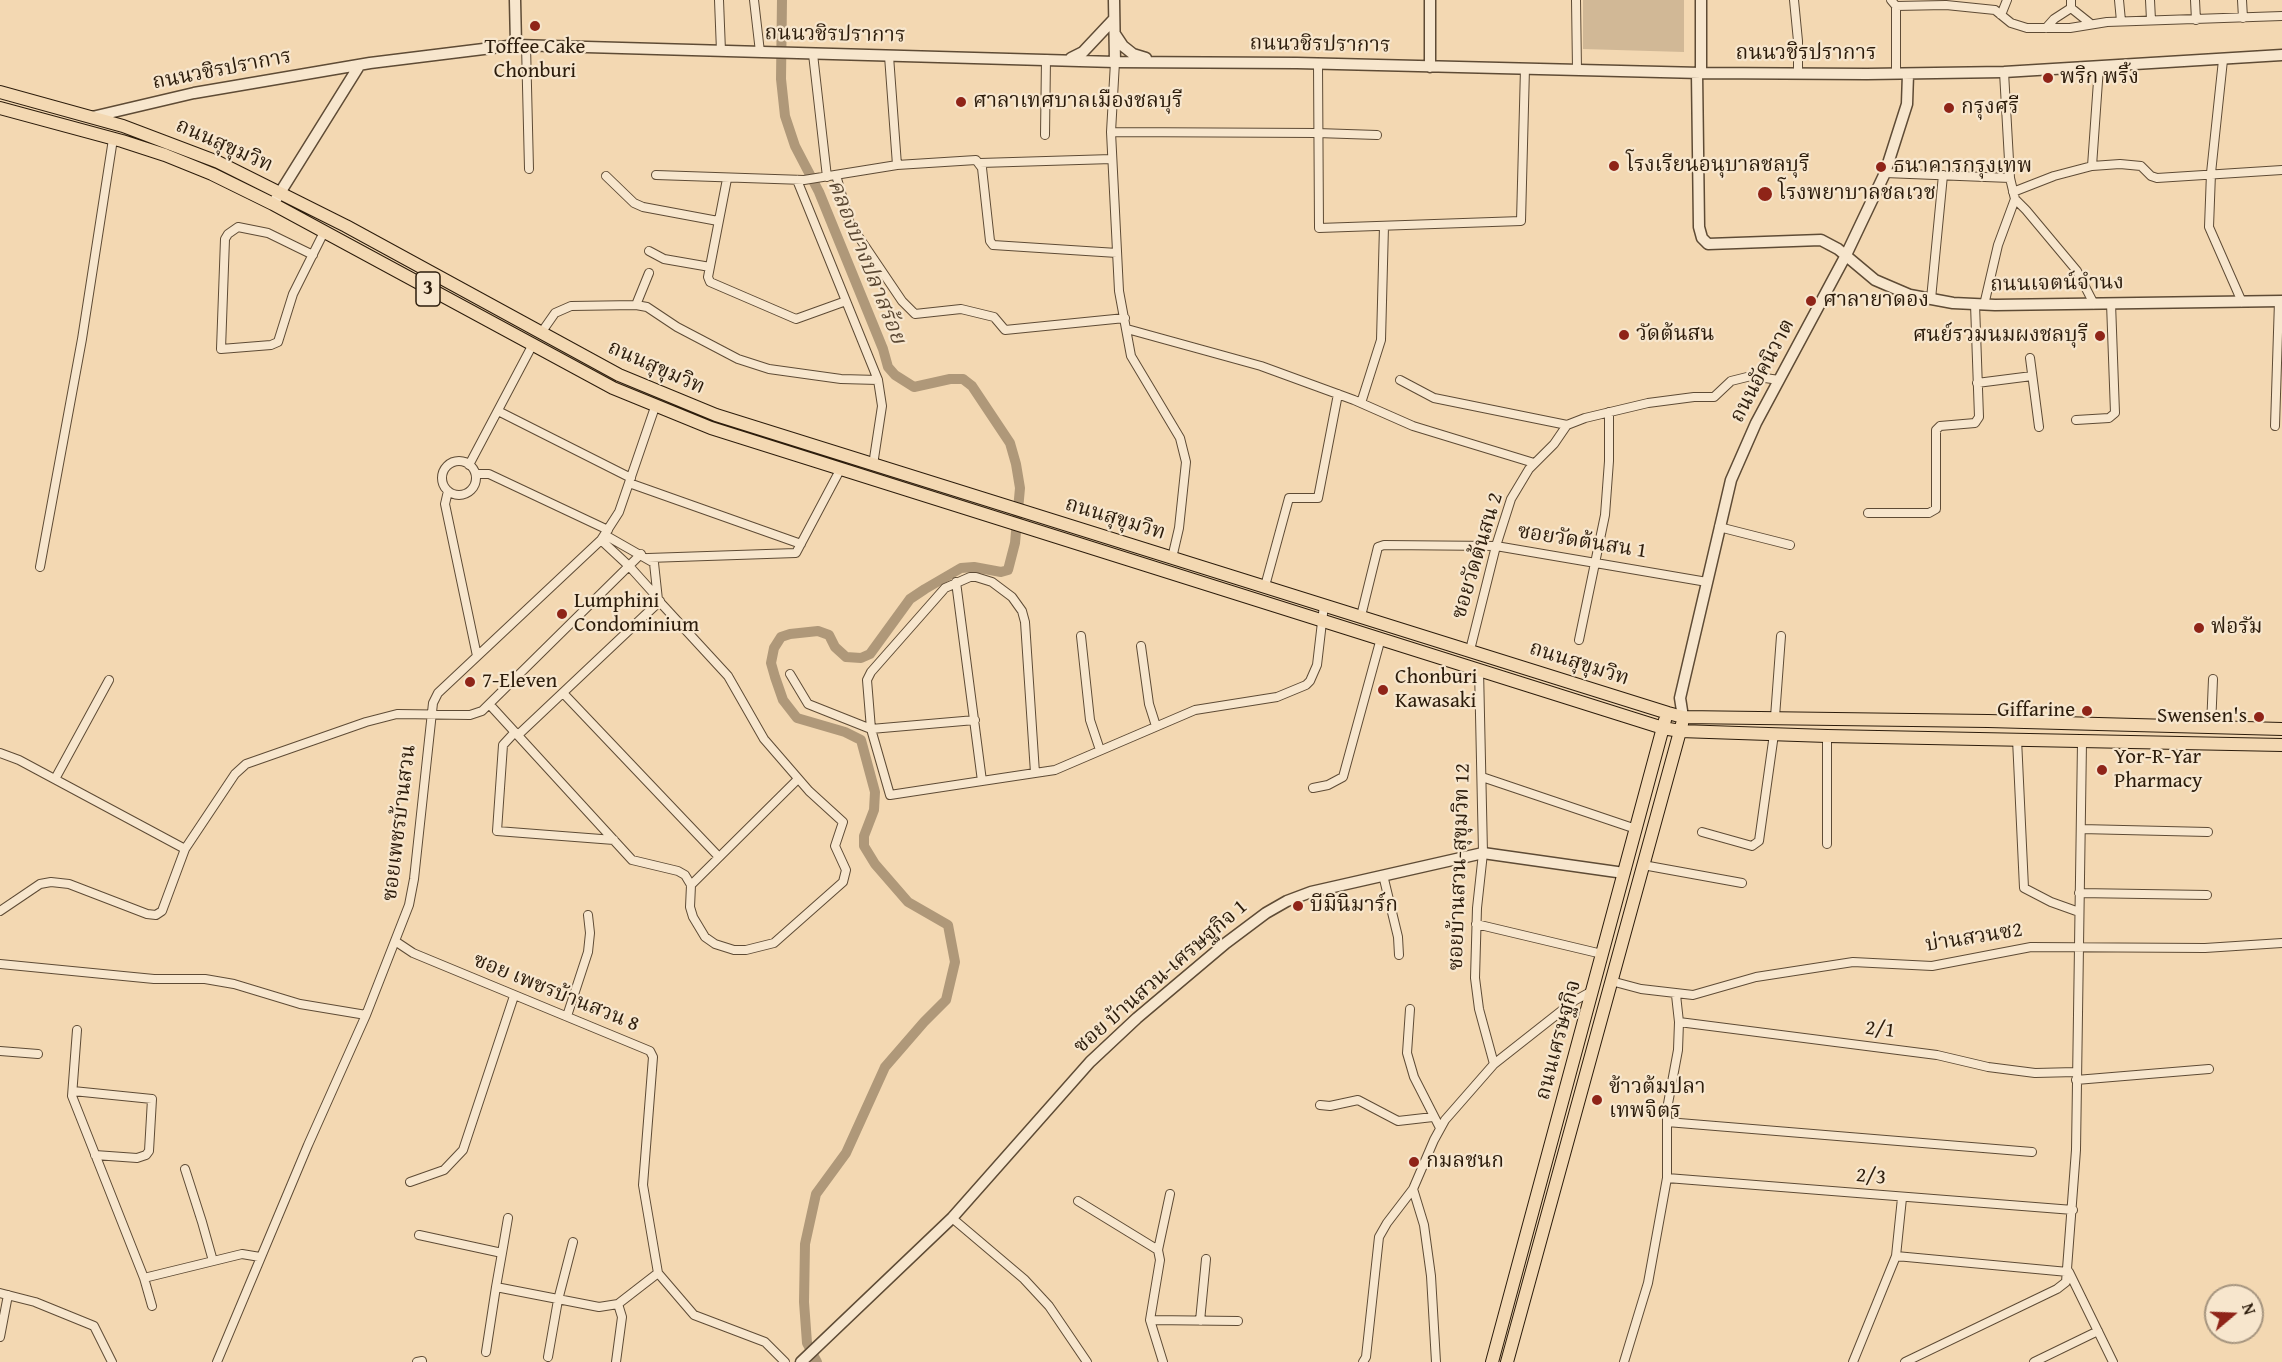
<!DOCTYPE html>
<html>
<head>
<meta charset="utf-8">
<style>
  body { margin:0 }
  #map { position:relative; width:2282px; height:1362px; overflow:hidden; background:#f3d8b2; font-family:"Gentium Book Plus",serif }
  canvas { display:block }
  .north { position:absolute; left:2204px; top:1284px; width:60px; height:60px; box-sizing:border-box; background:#f7e6cd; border:2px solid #a6957f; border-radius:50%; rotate:71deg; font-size:16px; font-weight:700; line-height:24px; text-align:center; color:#2c1c0b }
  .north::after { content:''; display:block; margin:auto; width:21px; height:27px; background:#8f2418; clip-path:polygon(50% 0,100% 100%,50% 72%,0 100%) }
</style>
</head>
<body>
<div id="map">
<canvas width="2282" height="1362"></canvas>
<div class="north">N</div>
</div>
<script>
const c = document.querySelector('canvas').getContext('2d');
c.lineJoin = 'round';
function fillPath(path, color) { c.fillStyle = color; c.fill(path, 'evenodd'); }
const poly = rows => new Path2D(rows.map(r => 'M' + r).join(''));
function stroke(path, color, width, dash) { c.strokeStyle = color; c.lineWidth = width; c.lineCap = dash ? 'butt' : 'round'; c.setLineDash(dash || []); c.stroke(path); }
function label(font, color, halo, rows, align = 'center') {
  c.font = font + ' "Gentium Book Plus","Noto Serif Thai",serif'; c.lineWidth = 4.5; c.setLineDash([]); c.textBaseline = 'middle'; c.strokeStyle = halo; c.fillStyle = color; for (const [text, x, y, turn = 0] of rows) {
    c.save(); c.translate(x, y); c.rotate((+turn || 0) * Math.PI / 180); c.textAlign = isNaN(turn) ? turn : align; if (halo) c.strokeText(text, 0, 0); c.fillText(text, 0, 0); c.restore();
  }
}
const green = poly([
  [1583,0,1684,0,1684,52,1583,49]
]);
const canal = poly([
  [782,0,781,79,785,116,795,146,819,192,883,349,888,367,895,375,914,387,950,379,963,379,972,386,1010,443,1016,464,1020,488,1015,543,1008,570,1001,572,974,567,961,568,925,589,910,599,870,654,861,658,846,657,835,647,829,635,818,631,790,634,781,637,774,648,771,663,775,677,783,700,797,718,845,732,861,740,875,792,874,810,864,836,864,846,875,864,908,902,948,925,955,962,946,1000,924,1022,885,1067,846,1153,816,1194,805,1244,804,1302,807,1343,817,1362]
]);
const minor = poly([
  [719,0,721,51],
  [754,0,760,52],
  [1576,0,1577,69],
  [1794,0,1798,41,1798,73],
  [1891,0,1896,6,1946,5,1995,10,2011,23,2027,28,2070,28,2107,22,2282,16],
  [2119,0,2121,21],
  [2150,0,2151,20],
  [2195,0,2196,20],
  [2242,0,2243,18],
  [2071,8,2091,24],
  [2001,15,2007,0],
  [2046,28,2054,19,2071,8,2071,0],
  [526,45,529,169],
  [813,54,827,177],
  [889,56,897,165],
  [2223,60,2211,173,2209,227,2242,302],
  [1115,62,1111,132,1119,291,1131,356,1180,438,1186,462,1179,528,1172,558],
  [1318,64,1319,228,1521,221,1525,68],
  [1896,74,1896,6],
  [1111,132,1317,133,1377,135],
  [1045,135,1046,59],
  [980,163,1112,159],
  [2092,166,2099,67],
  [1885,173,2010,178],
  [656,175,804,180,897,165,976,160,982,168,990,241,993,245,1117,253],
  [836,175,850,224,902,301,915,314,961,309,994,317,1005,330,1125,318],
  [606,176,634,203,643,207,718,221],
  [727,179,708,277,710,282,796,319,846,301],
  [797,180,878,380,882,406,873,465],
  [2013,192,2054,176,2092,166,2120,164,2141,166,2151,176,2157,178,2282,170],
  [2015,199,2026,210,2077,271,2094,304],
  [649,251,664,259,710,267],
  [313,255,268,233,238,227,228,234,225,239,221,349,271,345,278,342,293,294,324,232],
  [1931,299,1943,175],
  [636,305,649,273],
  [1984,305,1998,245,2015,199,2010,178,2004,72],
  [1127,329,1261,366,1354,400,1413,426,1534,463],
  [541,333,555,313,571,306,636,305,647,307,677,327,738,359,769,369,841,379,878,380],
  [2030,358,2039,427],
  [1400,380,1434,398,1567,425],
  [1977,383,2032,376],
  [1361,403,1381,340,1384,226],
  [498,411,631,478],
  [2076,420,2109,418,2115,413,2111,303],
  [2275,426,2279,301],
  '442 478a17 17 0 1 1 34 0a17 17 0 1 1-34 0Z',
  [469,465,533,344],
  [476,474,489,474,608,530],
  [629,483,801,544],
  [448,491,445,504,477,656],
  [1868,513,1929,513,1936,509,1936,430,1940,426,1975,423,1979,417,1975,304],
  [1719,527,1790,545],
  [601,540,630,567,657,597],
  [648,558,796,553,840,470],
  [40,567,82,339,113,139],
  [956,582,982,781],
  [1265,586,1289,498,1318,498,1338,394],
  [1361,616,1378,547,1384,545,1496,546,1707,582],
  [1081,636,1090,720,1100,750],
  [1579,640,1605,515,1609,461,1609,412],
  [1141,646,1149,704,1156,726],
  [1470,650,1496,546,1511,499,1529,469,1554,444,1567,425,1585,418,1648,403,1694,397,1714,397,1731,381,1751,376,1779,380],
  [1479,669,1483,853,1477,908,1475,978,1479,1009,1494,1064],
  [790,674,808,704,871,729,975,720],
  [563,693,719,857],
  [490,705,632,860,678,871,685,875,691,885,690,907,693,917,705,937,715,944,734,950,746,950,774,943,843,882,846,870,835,846,843,822,809,791,764,739,728,676,658,600,654,563,605,535],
  [1775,717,1781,636],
  [2211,727,2213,679],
  [515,732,503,745,497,831,614,840],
  [518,735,660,601],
  [2017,739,2024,888,2051,902,2079,912],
  [0,753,19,760,185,849],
  [1035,773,1025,622,1022,611,1012,597,992,582,976,577,970,577,945,588,871,672,867,680,871,729,890,795,982,781,1035,773,1055,770,1195,710,1277,697,1306,685,1310,681,1317,665,1324,605],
  [1482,777,1636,829],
  [55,779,109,680],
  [1313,788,1328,785,1343,777,1381,638],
  [2081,829,2208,832],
  [1702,832,1752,846,1759,841,1774,734],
  [1827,844,1827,736],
  [1643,865,1742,883],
  [1383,875,1398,937,1399,955],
  [691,885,798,779],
  [2079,893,2207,895],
  [0,911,40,884,51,882,69,884,147,914,156,915,162,911,185,849,235,774,246,764,366,722,397,714,470,715,482,711,641,554],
  [1476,924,1602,954],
  [395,941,413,953,650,1051,653,1057,643,1185,658,1273,694,1315,765,1342,785,1362],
  [0,964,154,979,205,979,234,984,300,1004,366,1015],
  [1611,981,1641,989,1693,995,1756,977,1853,962,1932,966,2031,947,2205,948,2282,943],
  [1410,1009,1407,1053,1414,1077,1440,1128],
  [567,1016,588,952,590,933,588,915],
  [1679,1022,1937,1055,1988,1067,2035,1073,2076,1072],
  [77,1030,72,1096,144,1278,152,1306],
  [0,1051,38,1054],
  [2076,1080,2209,1069],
  [73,1091,152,1099,149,1151,146,1155,137,1158,95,1155],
  [1320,1105,1330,1106,1358,1100,1398,1121,1433,1117],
  [1667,1122,2032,1152],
  [185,1169,202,1222,213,1261],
  [1667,1178,2073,1210],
  [410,1182,444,1170,463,1150,514,996],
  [1413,1189,1424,1225,1431,1276,1436,1362],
  [1078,1201,1158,1250],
  [952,1218,1024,1279,1049,1306,1087,1362],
  [419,1235,502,1253,496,1287,599,1307,618,1304],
  [502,1253,508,1218],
  [1896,1256,2068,1272],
  [2069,1272,2113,1362],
  [144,1278,242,1254,260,1257],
  [0,1293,35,1302,94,1326,112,1362],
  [1150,1320,1238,1321],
  [1200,1321,1206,1259],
  [0,1337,8,1295],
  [486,1352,496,1287],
  [548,1357,558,1300,573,1242],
  [217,1362,308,1145,366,1015,409,905,414,879,433,703,438,693,601,540,619,512,655,407],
  [417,1362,422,1361],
  [616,1362,622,1317,618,1304,658,1273],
  [1163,1362,1150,1320,1160,1260,1158,1250,1170,1194],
  [1363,1362,1366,1357,1379,1237,1387,1223,1413,1189,1434,1140,1445,1120,1494,1064,1574,1001,1592,991],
  [1624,1362,1648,1283,1667,1178,1667,1109,1678,1050,1679,1022,1676,995],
  [1853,1362,1896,1256,1902,1198],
  [1905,1362,2057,1289,2066,1282,2076,1150,2082,742],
  [2034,1362,2098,1331]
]);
const tertiary = poly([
  [515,0,516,45],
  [1114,0,1115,62],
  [1430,0,1430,67],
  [1701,0,1701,73],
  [1115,34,1123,46,1133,54,1146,58],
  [1071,58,1083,52,1114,19],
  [1697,73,1699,227,1702,238,1708,244,1821,240,1838,249,1875,280,1910,295,1953,303,1995,305,2282,301],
  [92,117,194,93,370,63,516,45,1115,62,1297,63,1701,73,1867,74,2004,72,2282,55],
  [273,204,359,66],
  [1683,717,1680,698,1731,480,1756,423,1846,255,1885,173,1907,104,1908,74],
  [801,1362,952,1218,1090,1062,1137,1018,1226,943,1266,913,1287,901,1311,892,1483,853,1624,873]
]);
const primary = poly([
  [0,92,123,126,218,162,346,226,619,375,716,415,1668,713,1683,717,1988,721,2282,729],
  [0,108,122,141,165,155,212,174,273,204,613,388,711,428,1663,728,1680,731,1827,736,2282,745],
  [1492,1362,1665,720],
  [1507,1362,1682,724]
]);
const markers = [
  [535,26,6,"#8f2418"],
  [2048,78,6,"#8f2418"],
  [961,102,6,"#8f2418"],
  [1949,108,6,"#8f2418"],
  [1614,166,6,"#8f2418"],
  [1881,167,6,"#8f2418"],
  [1765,194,8,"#8f2418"],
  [1811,301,6,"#8f2418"],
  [1624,335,6,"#8f2418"],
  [2100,336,6,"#8f2418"],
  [562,614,6,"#8f2418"],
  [2199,628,6,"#8f2418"],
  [470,682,6,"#8f2418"],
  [1383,690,6,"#8f2418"],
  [2087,711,6,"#8f2418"],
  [2259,717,6,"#8f2418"],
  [2102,770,6,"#8f2418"],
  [1298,906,6,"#8f2418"],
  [1597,1100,6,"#8f2418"],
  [1414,1162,6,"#8f2418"]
];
const shields = [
  [428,289,24]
];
const shieldNames = [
  ["3",428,289]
];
const streetNames = [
  ["ถนนวชิรปราการ",835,35,1],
  ["ถนนวชิรปราการ",1320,45,1],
  ["ถนนวชิรปราการ",1806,54],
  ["ถนนวชิรปราการ",222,70,-11],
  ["ถนนสุขุมวิท",224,146,24],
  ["ถนนเจตน์จำนง",2057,284,-1],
  ["ถนนสุขุมวิท",656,368,24],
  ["ถนนอัคนิวาต",1763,371,-62],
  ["ถนนสุขุมวิท",1115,519,17],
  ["ซอยวัดต้นสน 1",1582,542,9],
  ["ซอยวัดต้นสน 2",1478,556,-73],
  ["ถนนสุขุมวิท",1579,664,18],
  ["ซอยเพชรบ้านสวน",400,823,-83],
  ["ซอยบ้านสวน-สุขุมวิท 12",1460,867,-88],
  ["บ่านสวนซ2",1974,938,-9],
  ["ซอย บ้านสวน-เศรษฐกิจ 1",1161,977,-41],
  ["ซอย เพชรบ้านสวน 8",556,993,22],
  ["2/1",1880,1030,7],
  ["ถนนเศรษฐกิจ",1559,1040,-75],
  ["2/3",1871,1177,5]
];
const poiNames = [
  ["Toffee Cake",535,48,"center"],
  ["Chonburi",535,72,"center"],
  ["พริก พริ้ง",2060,78],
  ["ศาลาเทศบาลเมืองชลบุรี",973,102],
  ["กรุงศรี",1961,108],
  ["โรงเรียนอนุบาลชลบุรี",1626,166],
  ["ธนาคารกรุงเทพ",1893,167],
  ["โรงพยาบาลชลเวช",1778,194],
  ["ศาลายาดอง",1823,301],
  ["วัดต้นสน",1636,335],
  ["ศนย์รวมนมผงชลบุรี",2088,336,"right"],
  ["Lumphini",574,602],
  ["Condominium",574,626],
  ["ฟอรัม",2211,628],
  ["Chonburi",1395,678],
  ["Kawasaki",1395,702],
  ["7-Eleven",482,682],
  ["Giffarine",2075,711,"right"],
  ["Swensen's",2247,717,"right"],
  ["Yor-R-Yar",2114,758],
  ["Pharmacy",2114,782],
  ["บีมินิมาร์ก",1310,906],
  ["ข้าวต้มปลา",1609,1088],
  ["เทพจิตร",1609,1112],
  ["กมลชนก",1426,1162]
];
const waterNames = [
  ["คลองบางปลาสร้อย",866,262,68]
];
fillPath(green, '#d1b896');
stroke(canal, '#af9879', 10);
stroke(minor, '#5e4b35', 10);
stroke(tertiary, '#5e4b35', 13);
stroke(primary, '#2c1c0b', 14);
stroke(minor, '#f7e6cd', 8);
stroke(tertiary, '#f7e6cd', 10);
stroke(primary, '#f3d8b2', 12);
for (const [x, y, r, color] of markers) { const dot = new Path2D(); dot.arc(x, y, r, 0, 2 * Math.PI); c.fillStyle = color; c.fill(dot); stroke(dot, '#f7e6cd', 2); }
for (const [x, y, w] of shields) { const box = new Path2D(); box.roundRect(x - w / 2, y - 17, w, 34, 4.5); c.fillStyle = '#f7e6cd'; c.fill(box); stroke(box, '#2c1c0b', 1.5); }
label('bold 20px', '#2c1c0b', null, shieldNames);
label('21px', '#2c1c0b', '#f7e6cd', streetNames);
label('21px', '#2c1c0b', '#f7e6cd', poiNames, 'left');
label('italic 22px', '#5a4732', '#f7e6cd', waterNames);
</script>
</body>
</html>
